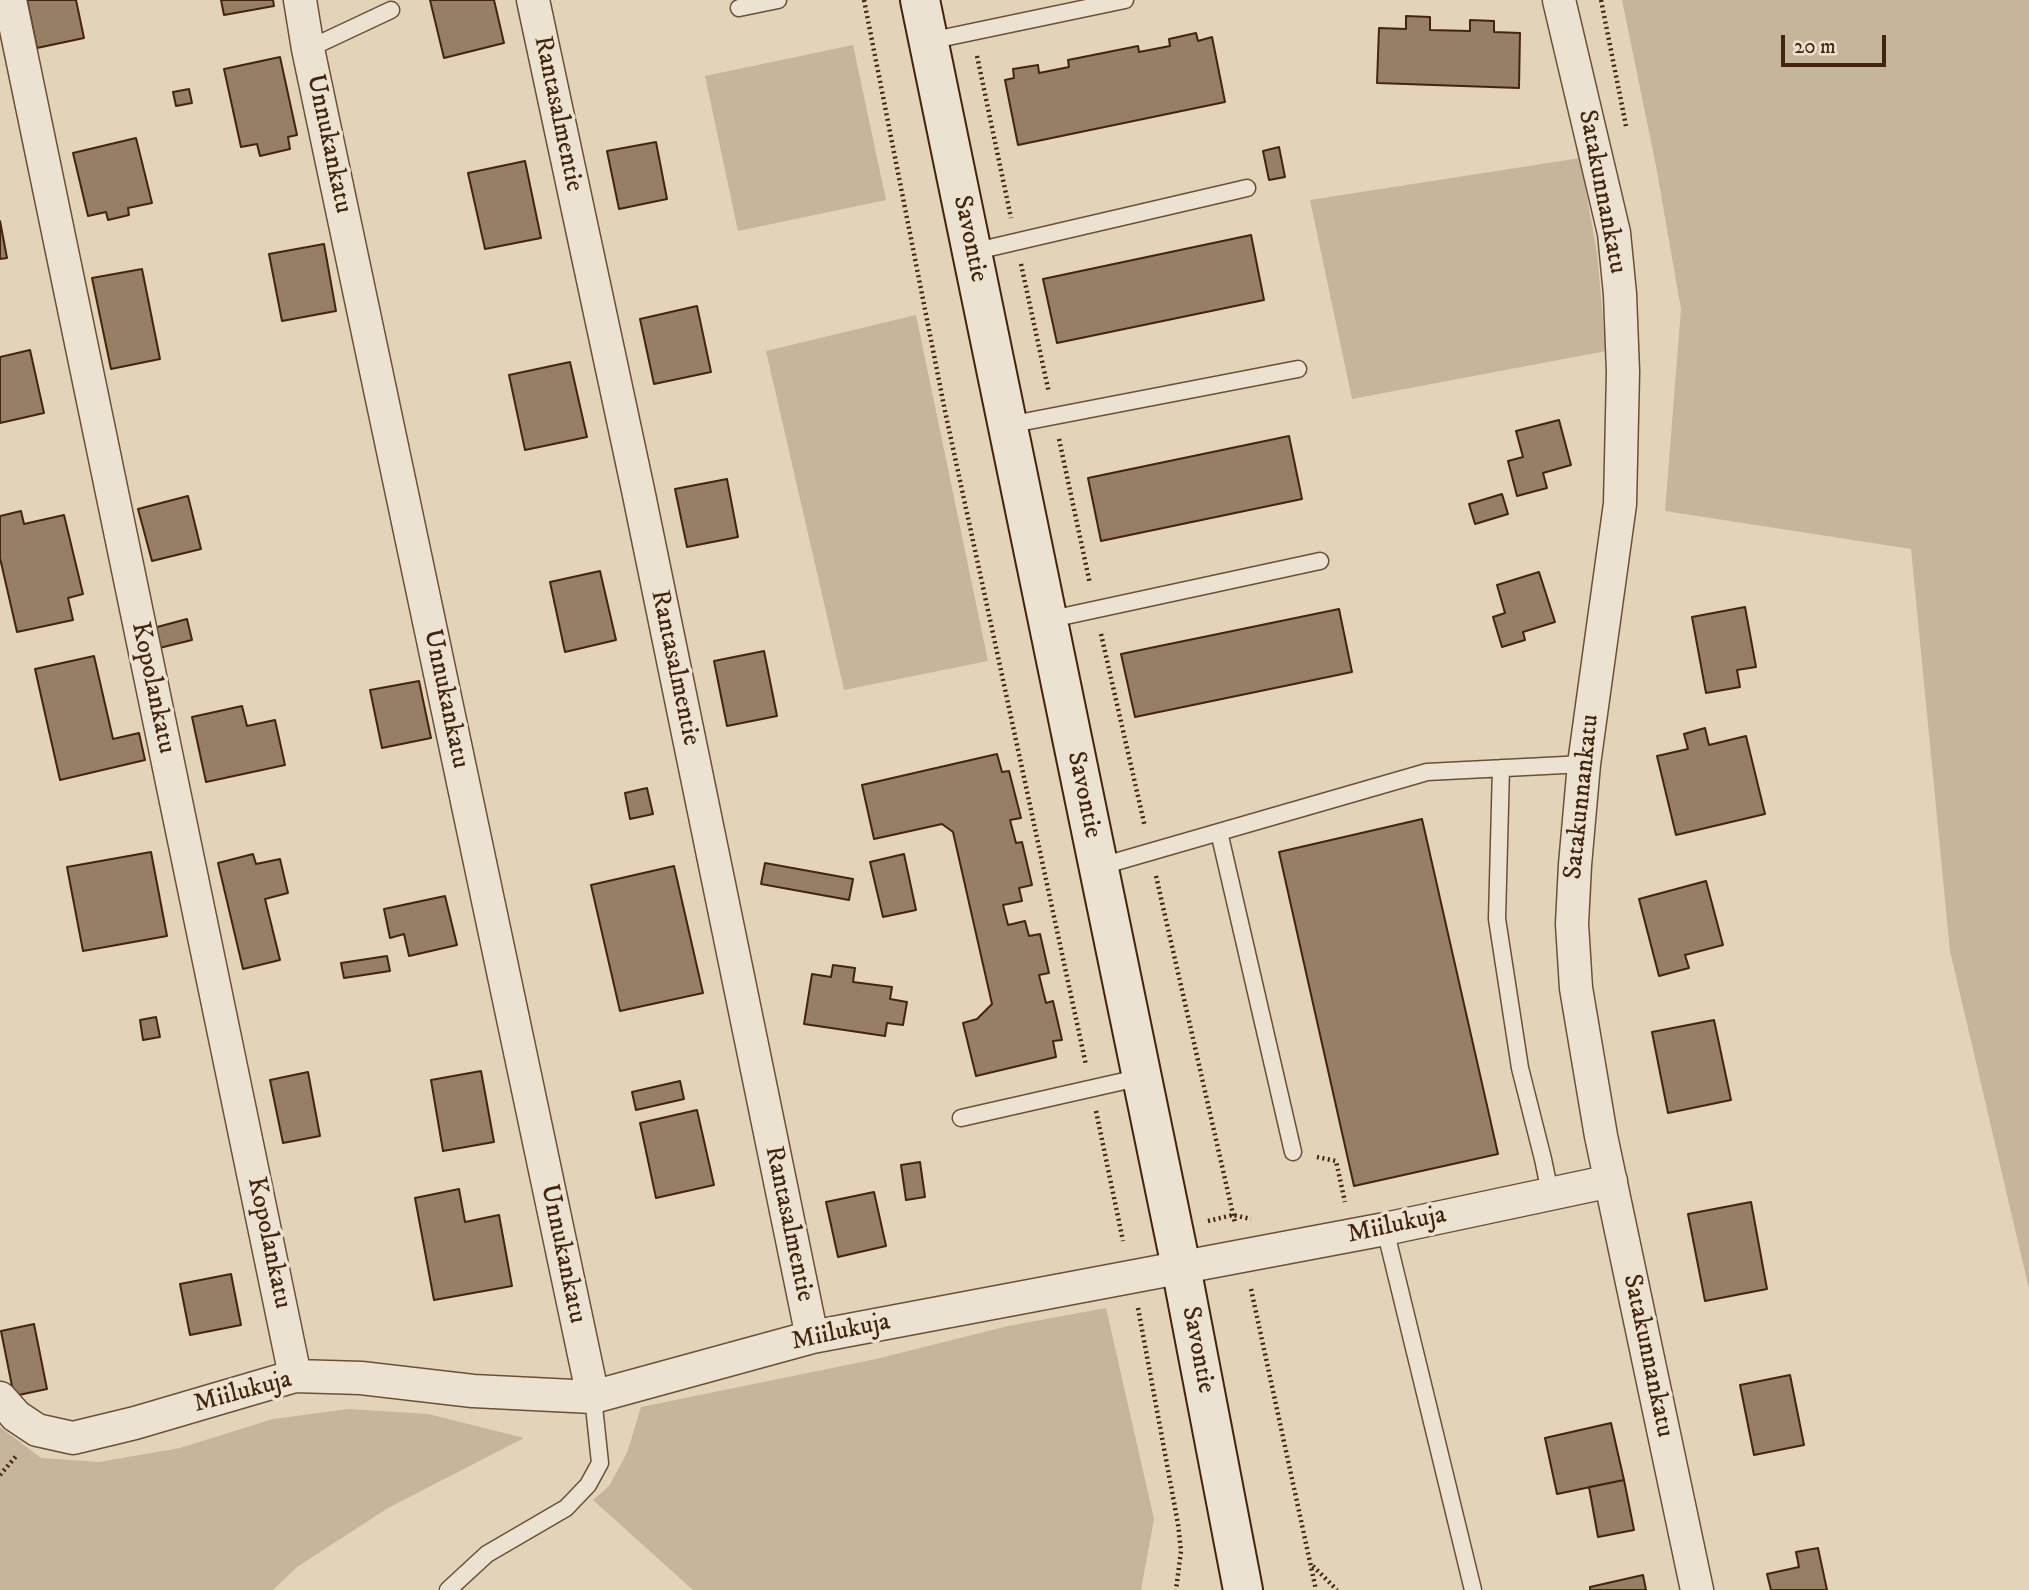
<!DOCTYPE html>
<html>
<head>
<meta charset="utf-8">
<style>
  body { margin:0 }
  #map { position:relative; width:2029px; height:1590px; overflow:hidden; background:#e2d3b9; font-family:"IM FELL DW Pica",serif }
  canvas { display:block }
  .scale { position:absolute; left:1781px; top:35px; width:105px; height:32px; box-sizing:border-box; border:4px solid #44240b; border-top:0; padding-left:9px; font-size:21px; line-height:24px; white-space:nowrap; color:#44240b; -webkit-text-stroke:5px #ece2d2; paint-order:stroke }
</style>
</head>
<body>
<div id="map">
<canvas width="2029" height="1590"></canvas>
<div class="scale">20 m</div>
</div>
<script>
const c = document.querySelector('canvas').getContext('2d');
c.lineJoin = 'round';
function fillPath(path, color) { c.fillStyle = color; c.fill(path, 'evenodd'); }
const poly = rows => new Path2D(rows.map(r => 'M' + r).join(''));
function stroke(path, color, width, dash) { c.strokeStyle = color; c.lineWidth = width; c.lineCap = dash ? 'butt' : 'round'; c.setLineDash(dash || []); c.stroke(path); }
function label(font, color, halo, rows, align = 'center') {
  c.font = font + ' "IM FELL DW Pica",serif'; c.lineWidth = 7; c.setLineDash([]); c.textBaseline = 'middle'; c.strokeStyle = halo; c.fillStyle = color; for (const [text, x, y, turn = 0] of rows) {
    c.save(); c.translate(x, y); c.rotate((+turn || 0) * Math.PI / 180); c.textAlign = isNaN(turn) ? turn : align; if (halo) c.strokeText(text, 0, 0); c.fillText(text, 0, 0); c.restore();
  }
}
const green = poly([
  [1622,0,2029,0,2029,1289,1950,951,1911,549,1665,511,1681,309,1656,166],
  [853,45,886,200,738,231,705,76],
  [1580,158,1597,253,1606,351,1352,399,1310,200],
  [916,315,988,661,844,690,766,351],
  [1106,1308,1154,1519,1141,1590,693,1590,593,1500,609,1486,627,1453,641,1407,876,1359,1008,1326],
  [349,1409,428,1414,524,1438,388,1508,297,1567,273,1590,0,1590,0,1427,41,1458,99,1462,180,1448,273,1419]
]);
const building = poly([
  [27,0,76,0,84,38,37,48,27,0],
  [221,0,273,0,274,6,224,15,221,0],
  [430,0,494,0,504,43,444,58,430,0],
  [1406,16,1430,17,1430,30,1470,31,1470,20,1494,21,1494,32,1520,33,1519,88,1377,83,1379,28,1406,29,1406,16],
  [1196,33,1198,41,1212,37,1225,102,1018,145,1005,80,1014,78,1013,69,1038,65,1039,73,1069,67,1068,60,1138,46,1139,52,1170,46,1169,39,1196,33],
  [280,57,297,135,288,137,290,149,260,156,257,144,241,147,224,69,280,57],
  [189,89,192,103,176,106,173,92,189,89],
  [136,138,152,203,128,208,129,215,108,220,106,212,88,216,73,153,136,138],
  [656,142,667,199,619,209,607,151,656,142],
  [1279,147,1285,177,1269,180,1263,151,1279,147],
  [525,161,541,238,485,249,468,173,525,161],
  [0,221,7,258,0,259,0,221],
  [1251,235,1264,300,1057,343,1043,279,1251,235],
  [324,244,336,311,282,321,269,254,324,244],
  [142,269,160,359,111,369,92,278,142,269],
  [697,306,711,372,654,384,640,319,697,306],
  [30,350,44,413,0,423,0,357,30,350],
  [570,362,587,437,525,450,509,375,570,362],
  [1559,420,1571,465,1543,473,1547,488,1517,496,1508,461,1523,457,1516,431,1559,420],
  [1289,436,1302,499,1101,541,1088,478,1289,436],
  [727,479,738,537,687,547,675,489,727,479],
  [1502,494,1508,514,1475,524,1469,504,1502,494],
  [188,496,201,549,152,561,138,509,188,496],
  [21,511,24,524,64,515,83,594,68,598,73,620,17,632,0,558,0,516,21,511],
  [600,571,616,640,565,652,550,582,600,571],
  [1539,572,1555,622,1523,632,1525,640,1502,647,1493,617,1505,613,1497,585,1539,572],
  [1745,607,1756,667,1737,670,1740,687,1706,693,1692,617,1745,607],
  [1339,609,1352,672,1135,717,1121,654,1339,609],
  [187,619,192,640,151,650,146,630,187,619],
  [764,651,777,716,727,726,714,661,764,651],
  [94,656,113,739,139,733,145,760,60,780,35,669,94,656],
  [419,681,431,738,382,748,370,690,419,681],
  [242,706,247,726,275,720,285,765,206,782,192,717,242,706],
  [1705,728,1709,745,1746,736,1765,814,1676,835,1657,756,1688,749,1684,734,1705,728],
  [997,754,1002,772,1009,771,1021,818,1010,820,1016,843,1022,842,1032,885,1019,888,1022,901,1003,905,1008,925,1025,921,1029,936,1040,934,1049,973,1039,975,1046,1003,1053,1001,1062,1040,1053,1041,1056,1057,976,1076,963,1023,977,1019,992,1004,953,832,942,824,874,839,862,785,997,754],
  [647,788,653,814,630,819,625,793,647,788],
  [1422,819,1498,1154,1354,1186,1279,852,1422,819],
  [151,852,167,936,83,951,67,867,151,852],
  [253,854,256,864,280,859,288,893,265,899,280,960,243,969,218,863,253,854],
  [904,854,916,910,883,917,870,862,904,854],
  [765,863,853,879,849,900,761,884,765,863],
  [674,866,703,993,620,1011,591,885,674,866],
  [1706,881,1723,945,1685,955,1689,968,1659,976,1639,899,1706,881],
  [445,896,457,945,409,956,404,934,390,938,384,909,445,896],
  [387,956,390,971,344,978,341,963,387,956],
  [833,965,855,968,853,982,892,987,890,999,907,1002,903,1025,887,1023,885,1036,804,1024,812,974,831,977,833,965],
  [156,1017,160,1037,143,1040,140,1020,156,1017],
  [1714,1020,1731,1100,1668,1113,1652,1032,1714,1020],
  [481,1071,494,1142,443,1151,431,1080,481,1071],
  [308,1072,320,1136,283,1143,270,1080,308,1072],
  [680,1081,684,1099,636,1110,632,1092,680,1081],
  [697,1110,714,1185,656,1198,640,1123,697,1110],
  [920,1162,925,1197,906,1200,901,1165,920,1162],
  [459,1189,465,1222,499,1215,512,1286,434,1300,415,1198,459,1189],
  [874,1192,886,1246,838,1257,826,1202,874,1192],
  [1751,1202,1767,1289,1705,1301,1688,1214,1751,1202],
  [231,1274,241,1325,190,1335,180,1284,231,1274],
  [34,1324,47,1389,14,1396,1,1331,34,1324],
  [1790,1375,1804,1445,1754,1455,1740,1385,1790,1375],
  [1611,1423,1624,1480,1557,1494,1545,1438,1611,1423],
  [1624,1480,1634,1530,1598,1537,1589,1487,1624,1480],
  [1818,1548,1827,1590,1771,1590,1767,1574,1799,1567,1796,1552,1818,1548],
  [1643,1575,1646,1590,1590,1590,1590,1587,1643,1575]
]);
const path = poly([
  [864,0,945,411,1086,1065],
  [1601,0,1626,126],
  [977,56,1011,218],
  [1021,264,1049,393],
  [1059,439,1090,584],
  [1101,634,1145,827],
  [1156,876,1235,1223],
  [1096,1111,1123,1241],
  [1317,1157,1336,1161,1345,1202],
  [1208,1221,1233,1215,1251,1219],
  [1251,1289,1316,1590],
  [1138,1308,1178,1524,1181,1551,1176,1590],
  [0,1475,17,1455],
  [1313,1566,1337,1590]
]);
const lane = poly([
  [739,8,778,0],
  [929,41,1125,0],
  [308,49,391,10],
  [972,252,1247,188],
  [1008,425,1298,369],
  [1047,620,1320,561],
  [1501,768,1497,919,1520,1068,1543,1159,1550,1193],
  [1219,832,1293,1152],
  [1098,867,1427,772,1584,764],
  [961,1118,1142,1077],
  [1385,1229,1473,1590],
  [448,1590,487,1554,566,1508,588,1485,600,1463,593,1397]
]);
const street = poly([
  [10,0,295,1376],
  [300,0,308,49,593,1397],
  [533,0,638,490,812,1337],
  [1559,0,1614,233,1620,294,1623,372,1620,504,1584,764,1575,865,1572,924,1576,988,1601,1136,1697,1590],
  [0,1398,16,1416,37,1430,73,1438,135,1423,295,1376,361,1378,473,1391,593,1397,812,1337,1385,1229,1611,1181]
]);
const secondary = poly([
  [920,0,1181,1267,1243,1590]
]);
const streetNames = [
  ["Rantasalmentie",557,114,78],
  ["Unnukankatu",328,144,78],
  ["Satakunnankatu",1601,192,79],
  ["Savontie",969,239,78],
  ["Rantasalmentie",674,668,78],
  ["Kopolankatu",152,688,78],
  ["Unnukankatu",445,699,78],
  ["Savontie",1083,795,78],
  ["Satakunnankatu",1583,797,-84],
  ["Rantasalmentie",788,1224,78],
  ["Miilukuja",1397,1226,-12],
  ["Kopolankatu",268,1243,78],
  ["Unnukankatu",562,1254,78],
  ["Miilukuja",841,1333,-12],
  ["Savontie",1197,1350,79],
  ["Satakunnankatu",1647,1356,78],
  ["Miilukuja",243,1393,-15]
];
fillPath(green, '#c7b59b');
fillPath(building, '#967f65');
stroke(building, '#44240b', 2);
stroke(lane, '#6c5036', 19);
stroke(street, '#6c5036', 35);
stroke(secondary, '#44240b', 42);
stroke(path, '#44240b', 4.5, [2, 3.5]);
stroke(lane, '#ece2d2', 16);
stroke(street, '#ece2d2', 32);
stroke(secondary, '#ece2d2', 38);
label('26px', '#44240b', '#ece2d2', streetNames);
</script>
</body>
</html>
